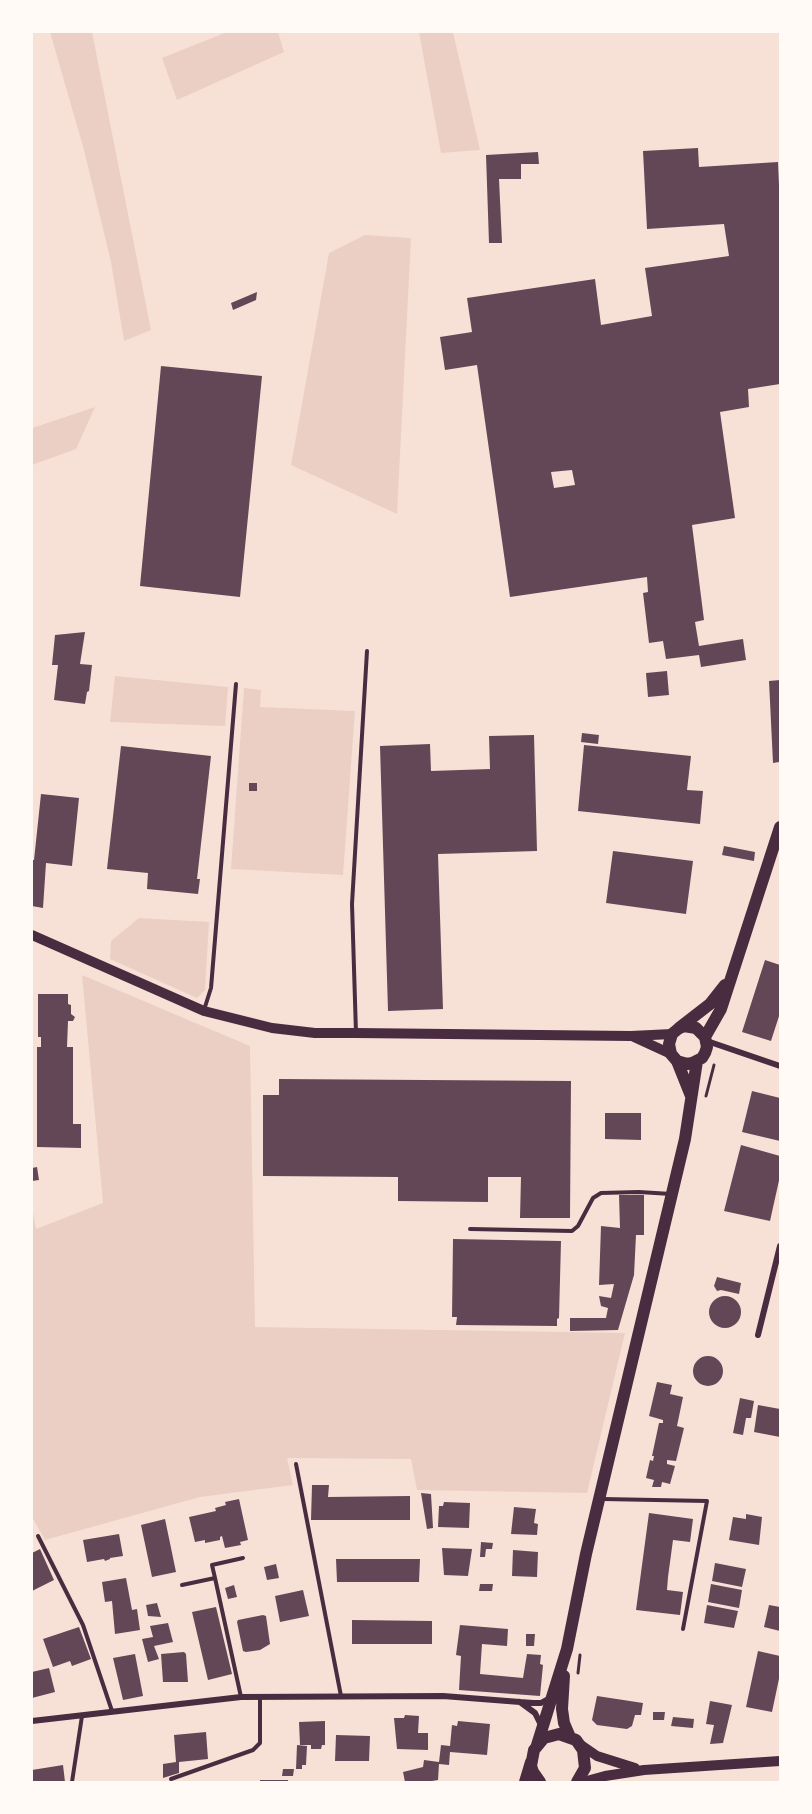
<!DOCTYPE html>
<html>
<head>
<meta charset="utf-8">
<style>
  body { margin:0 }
  #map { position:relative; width:812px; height:1814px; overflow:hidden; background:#f7e1d7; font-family:Helvetica,sans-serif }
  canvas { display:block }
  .frame { position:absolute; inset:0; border:33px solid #fffaf5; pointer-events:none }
</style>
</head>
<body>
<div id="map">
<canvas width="812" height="1814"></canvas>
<div class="frame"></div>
</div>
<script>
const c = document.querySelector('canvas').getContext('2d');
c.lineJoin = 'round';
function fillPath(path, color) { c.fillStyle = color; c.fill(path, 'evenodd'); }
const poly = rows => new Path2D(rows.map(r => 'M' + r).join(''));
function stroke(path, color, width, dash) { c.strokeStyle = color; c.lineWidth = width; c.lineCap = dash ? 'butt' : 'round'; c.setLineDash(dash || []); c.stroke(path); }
const green = poly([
  [50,32,92,32,151,330,124,341,111,262,84,150],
  [227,32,278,32,284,52,177,100,162,58],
  [419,32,453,32,480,150,441,153],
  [365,235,411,238,397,514,291,465,329,253],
  [95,407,76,449,32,465,32,428],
  [115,676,228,687,225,726,110,722],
  [244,688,261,690,260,707,355,711,343,875,231,869],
  [139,918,209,922,205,990,197,998,110,959,111,941],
  [82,975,250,1046,255,1327,625,1333,587,1493,417,1490,411,1459,287,1458,293,1485,200,1497,45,1540,32,1517,32,1207,36,1229,103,1203]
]);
const building = poly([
  [698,148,699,167,778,162,780,208,780,384,748,389,749,407,720,412,735,518,692,525,704,620,695,622,699,646,743,639,746,660,701,667,699,655,666,659,663,641,649,643,643,593,648,592,647,577,510,597,477,365,445,370,440,337,472,332,467,298,595,279,601,325,652,316,645,268,729,256,724,224,647,229,643,151],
  [572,470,575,485,554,488,551,472],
  [538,152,539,164,521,164,521,179,499,179,502,243,489,243,486,155],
  [257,292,256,300,233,310,231,303],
  [161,366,262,376,240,597,140,586],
  [85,632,80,664,92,665,89,691,87,692,85,704,54,700,58,665,52,665,55,635],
  [667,671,669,695,648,697,646,673],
  [780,680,779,762,773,763,769,681],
  [582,733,599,735,598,744,581,742],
  [534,735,537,851,438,854,443,1009,388,1011,380,746,430,744,431,771,490,769,489,736],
  [584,745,691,756,687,790,703,791,700,824,578,811],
  [121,746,211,756,197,879,200,879,198,894,147,889,148,873,107,869],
  [249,783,257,783,257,791,249,791],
  [41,794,79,798,72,866,46,863,43,908,32,906,32,860,34,860],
  [724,846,755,852,754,861,722,855],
  [613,851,693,861,686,914,606,903],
  [765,960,780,965,780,1013,771,1041,742,1032],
  [38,994,68,994,68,1004,71,1005,71,1014,75,1017,73,1021,68,1021,67,1047,73,1047,73,1124,81,1124,81,1148,37,1147,37,1047,41,1047,41,1037,38,1037],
  [279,1079,571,1081,570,1218,520,1218,521,1177,488,1177,488,1202,398,1201,398,1177,263,1176,263,1095,279,1095],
  [752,1091,780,1098,780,1141,742,1132],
  [605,1113,641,1113,641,1140,605,1139],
  [741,1145,780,1156,780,1176,770,1221,724,1211],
  [37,1167,39,1180,32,1181,32,1168],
  [619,1195,644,1195,644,1235,636,1235,634,1275,618,1330,570,1331,570,1318,606,1318,608,1308,601,1306,599,1296,611,1298,614,1284,599,1285,601,1226,620,1228],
  [453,1239,561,1241,559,1318,557,1319,557,1326,456,1325,457,1317,452,1317],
  [717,1277,741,1283,739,1294,721,1290,717,1291,714,1286],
  '709 1312a16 16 0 1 1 32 0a16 16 0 1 1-32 0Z',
  '693 1371a15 15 0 1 1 30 0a15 15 0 1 1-30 0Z',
  [657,1382,672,1385,670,1394,683,1397,677,1426,684,1428,676,1461,667,1460,667,1464,675,1466,670,1484,662,1482,661,1487,652,1487,654,1480,646,1478,650,1460,653,1461,654,1456,652,1456,659,1423,663,1423,663,1420,649,1416],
  [740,1398,754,1401,751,1418,746,1418,743,1435,733,1433],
  [758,1405,780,1409,780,1437,754,1432],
  [312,1485,329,1485,328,1497,410,1496,410,1520,311,1520],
  [421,1493,431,1494,433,1528,427,1529],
  [239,1499,248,1540,240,1542,241,1545,225,1548,222,1536,220,1537,220,1540,205,1543,205,1540,195,1542,189,1517,216,1511,215,1508,226,1505,225,1502],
  [444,1502,470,1503,469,1528,438,1527,439,1506,443,1506],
  [514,1507,536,1509,534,1523,538,1524,537,1535,511,1534],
  [649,1513,693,1519,690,1542,673,1540,668,1577,667,1590,683,1592,680,1615,636,1610],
  [746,1514,762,1517,759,1545,729,1540,733,1517,746,1519],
  [165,1519,176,1572,152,1577,141,1525],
  [119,1534,123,1556,110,1558,110,1559,105,1561,104,1559,87,1562,83,1540],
  [481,1542,493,1543,492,1549,486,1549,485,1557,480,1557],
  [442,1548,472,1549,468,1576,444,1575],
  [40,1549,54,1580,32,1591,32,1553],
  [513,1550,538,1552,537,1577,512,1576],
  [336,1559,420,1559,419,1582,337,1582],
  [715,1563,746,1569,742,1587,712,1581],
  [276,1564,279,1578,267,1580,264,1567],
  [126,1578,132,1610,137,1609,140,1630,115,1634,112,1601,105,1602,102,1582],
  [480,1584,493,1584,492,1591,479,1591],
  [711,1584,742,1590,739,1608,708,1602],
  [234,1585,237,1597,228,1599,225,1588],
  [303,1590,309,1616,280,1622,275,1596],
  [157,1603,161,1617,148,1616,146,1605],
  [707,1605,738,1611,734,1628,704,1623],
  [769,1605,780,1607,780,1631,764,1627],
  [216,1607,232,1674,208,1680,192,1612],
  [263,1615,266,1616,270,1644,260,1650,246,1652,243,1651,237,1622,238,1620],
  [352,1620,432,1621,432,1644,352,1644],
  [168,1623,173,1642,154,1646,159,1659,148,1662,142,1639,153,1637,150,1626],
  [460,1625,508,1629,507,1646,482,1644,480,1674,523,1678,527,1654,541,1655,540,1664,543,1665,540,1696,459,1690,461,1656,456,1655],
  [79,1627,91,1659,72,1666,70,1661,53,1667,43,1639],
  [526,1634,535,1634,534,1646,526,1646],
  [758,1651,780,1656,780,1674,772,1712,746,1707],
  [184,1652,186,1654,188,1682,163,1682,161,1654],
  [135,1654,143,1696,123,1700,113,1658],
  [49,1668,55,1692,32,1698,32,1672],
  [597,1696,643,1703,641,1715,635,1715,632,1726,627,1729,597,1725,592,1720],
  [710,1701,732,1705,723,1743,710,1744,714,1725,706,1724],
  [653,1712,665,1712,664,1720,653,1720],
  [405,1715,419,1716,418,1733,428,1733,428,1750,397,1749,394,1718,404,1718],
  [673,1717,694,1719,693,1728,671,1726],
  [325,1721,325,1745,322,1745,321,1749,311,1749,311,1745,300,1745,299,1722],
  [458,1721,490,1724,487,1755,450,1752,449,1765,439,1764,438,1780,426,1782,405,1782,403,1772,423,1767,424,1760,439,1762,441,1745,450,1746,452,1725,457,1726],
  [206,1732,208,1759,179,1762,179,1773,163,1778,163,1764,176,1762,174,1735],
  [336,1735,370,1736,369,1761,335,1761],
  [297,1745,307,1746,306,1765,302,1765,302,1769,296,1769],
  [63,1765,65,1782,32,1782,32,1770],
  [283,1769,294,1769,293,1776,282,1776],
  [260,1780,288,1780,288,1782,260,1782]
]);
const path = poly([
  [706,1096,714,1065],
  [578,1673,580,1655]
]);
const service = poly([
  [204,1010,211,988,236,684],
  [356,1033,352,904,367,651],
  [470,1229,572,1231,578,1226,593,1198,601,1193,639,1192,671,1194],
  [296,1464,341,1696],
  [603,1499,707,1501,683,1629],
  [38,1536,83,1625,112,1711],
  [215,1578,212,1565,243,1558],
  [182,1585,215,1578,241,1697],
  [171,1779,253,1750,260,1743,260,1697],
  [72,1782,82,1716]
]);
const minor = poly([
  [707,1041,780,1066],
  [758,1335,780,1246],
  [520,1702,535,1713,541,1725],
  [32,1721,241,1697,443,1696,533,1703,541,1703,550,1698]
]);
const secondary = poly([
  [32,935,204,1011,272,1028,315,1033,356,1033,631,1036,672,1034],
  [634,1037,671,1054],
  [581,1745,597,1756,635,1768],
  [583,1782,605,1776,644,1770,780,1761]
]);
const primary = poly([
  [679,1028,710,1004,725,985],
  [705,1037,721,1009,780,827],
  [677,1061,687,1064,692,1063,702,1058,705,1053,707,1047,705,1037,696,1028,684,1026,678,1029,672,1034,669,1044,671,1054,677,1061,691,1096],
  [564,1676,562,1709,564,1723,570,1737],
  [537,1745,567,1649,586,1554,685,1139,697,1061],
  [525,1782,531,1762],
  [540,1782,533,1772,531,1766,534,1750,544,1738,559,1734,576,1740,583,1750,585,1768,577,1782]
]);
fillPath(green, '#ebcfc5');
fillPath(building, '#644757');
stroke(path, '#4a2c40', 3);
stroke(service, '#4a2c40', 4);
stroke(minor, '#4a2c40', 6);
stroke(secondary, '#4a2c40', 10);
stroke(primary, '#4a2c40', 12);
</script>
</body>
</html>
